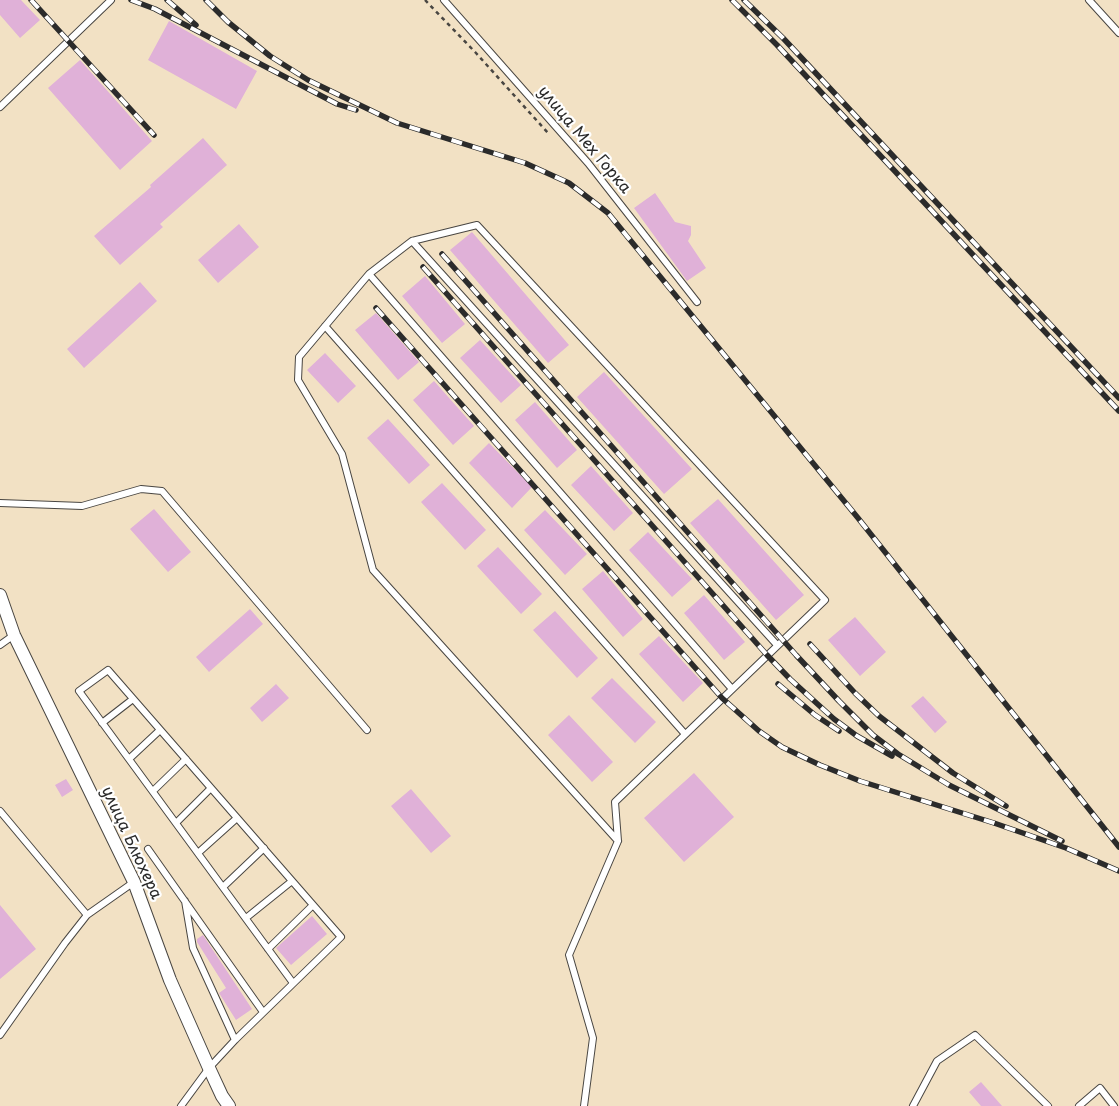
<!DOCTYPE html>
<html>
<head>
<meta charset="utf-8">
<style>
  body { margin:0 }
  canvas { display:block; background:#f2e1c4 }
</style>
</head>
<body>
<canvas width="1119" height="1106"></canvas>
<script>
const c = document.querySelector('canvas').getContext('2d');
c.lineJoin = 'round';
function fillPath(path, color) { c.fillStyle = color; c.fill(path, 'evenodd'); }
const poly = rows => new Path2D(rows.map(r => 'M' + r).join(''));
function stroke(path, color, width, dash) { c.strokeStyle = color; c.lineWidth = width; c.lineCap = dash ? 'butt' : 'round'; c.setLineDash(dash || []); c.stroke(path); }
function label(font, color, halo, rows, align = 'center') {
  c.font = font + ' "Playpen Sans",sans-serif'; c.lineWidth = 4.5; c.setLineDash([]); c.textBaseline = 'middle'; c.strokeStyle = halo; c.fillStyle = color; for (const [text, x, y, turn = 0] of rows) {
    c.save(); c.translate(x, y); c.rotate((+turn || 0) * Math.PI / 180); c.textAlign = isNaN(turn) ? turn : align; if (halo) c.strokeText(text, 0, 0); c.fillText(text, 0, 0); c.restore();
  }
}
const building = poly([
  [0,0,21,0,40,20,20,38,0,15],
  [169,21,257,71,236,109,148,60],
  [80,60,152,141,120,170,48,88],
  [203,138,227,165,160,224,163,227,120,265,94,236,151,187,150,185],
  [655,193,675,222,691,226,691,235,688,241,706,268,687,281,634,208],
  [239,224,259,247,218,283,198,260],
  [472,232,569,345,548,363,450,250],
  [425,276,465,324,442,343,402,296],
  [140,282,157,301,84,368,67,349],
  [376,313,419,362,398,380,355,330],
  [480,340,521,385,501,403,460,358],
  [325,353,356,386,338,403,307,370],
  [604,372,692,469,664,494,577,397],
  [434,381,474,426,453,445,413,400],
  [535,402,577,450,557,468,515,420],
  [388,419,430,465,409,484,367,438],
  [489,443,532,487,512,508,469,463],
  [591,466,633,513,614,531,571,485],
  [442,483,486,530,465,550,421,502],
  [718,499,804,595,776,620,690,523],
  [154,509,191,552,168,572,130,529],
  [545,510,587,554,565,575,524,530],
  [648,532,692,579,672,597,629,550],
  [498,547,542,594,521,614,477,566],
  [603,571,643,619,623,637,582,589],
  [704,595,745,642,724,660,684,613],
  [250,609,263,624,209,672,196,657],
  [555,611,598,658,577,678,533,630],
  [855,617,886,652,860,676,828,640],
  [659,636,703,683,683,702,639,654],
  [612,678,656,722,635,743,591,698],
  [276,684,289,698,262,722,250,708],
  [923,696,947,722,935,733,911,706],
  [569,715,613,762,592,782,548,735],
  [694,773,734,817,684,862,644,818],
  [66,779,73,790,62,797,55,785],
  [411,789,451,836,431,853,391,806],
  [0,905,36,949,0,979],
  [312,916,327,934,291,965,276,948],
  [203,935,252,1009,236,1020,219,993,226,988,197,942,197,939],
  [981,1082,1002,1106,981,1106,969,1092]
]);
const path = poly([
  [425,0,476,53,548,133]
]);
const lane = poly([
  [444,0,588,163,697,302],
  [1089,0,1119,33],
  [0,107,111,0],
  [412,241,777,645],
  [369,274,732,689],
  [325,326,685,734],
  [0,503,82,506,141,489,162,491,367,730],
  [0,645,14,635],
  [102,723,133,699],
  [129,759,160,730],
  [153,791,186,759],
  [0,811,87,915],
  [176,823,211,788],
  [148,849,263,1012],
  [198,853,237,818],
  [223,887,264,848],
  [185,901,193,948,235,1040],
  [246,918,292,881],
  [268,949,313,905],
  [0,1035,65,943,87,915,134,882],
  [181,1106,209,1068,235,1040,341,937,108,670,79,691,293,983],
  [584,1106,593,1038,569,955,618,841,615,802,825,600,477,225,412,241,369,274,299,357,298,380,342,454,373,570,618,841],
  [913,1106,937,1061,975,1035,1048,1106],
  [1079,1106,1100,1088,1114,1106]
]);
const street = poly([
  [0,595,14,635,134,882,170,980,209,1068,222,1096,229,1106]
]);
const rail = poly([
  [31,0,154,135],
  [131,0,155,9,337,104,356,110],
  [167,0,196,25],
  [206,0,228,22,270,56,308,80,397,123,525,163,569,183,608,213,858,518,1119,847],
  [732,0,777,45,1119,411],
  [744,0,783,38,1119,398],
  [442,254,796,655,839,701,873,735,898,754,949,785,1062,841],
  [423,267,767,655,790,679,834,719,857,736,892,756],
  [376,308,722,698,759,731,782,747,820,765,860,781,994,823,1066,848,1119,871],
  [810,644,855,693,879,716,953,773,1006,806],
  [778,684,815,715,839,731]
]);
const streetNames = [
  ["улица Мех Горка",584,140,50],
  ["улица Блюхера",131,843,65]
];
fillPath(building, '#e0b1d8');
stroke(lane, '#494642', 8);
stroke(street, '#494642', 14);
stroke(path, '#494642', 2.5, [4, 4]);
stroke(lane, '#fff', 6);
stroke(street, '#fff', 12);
stroke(rail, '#2b2b2b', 5.5);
stroke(rail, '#fff', 4, [11]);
label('16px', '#2b2b2b', '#fff', streetNames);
</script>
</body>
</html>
